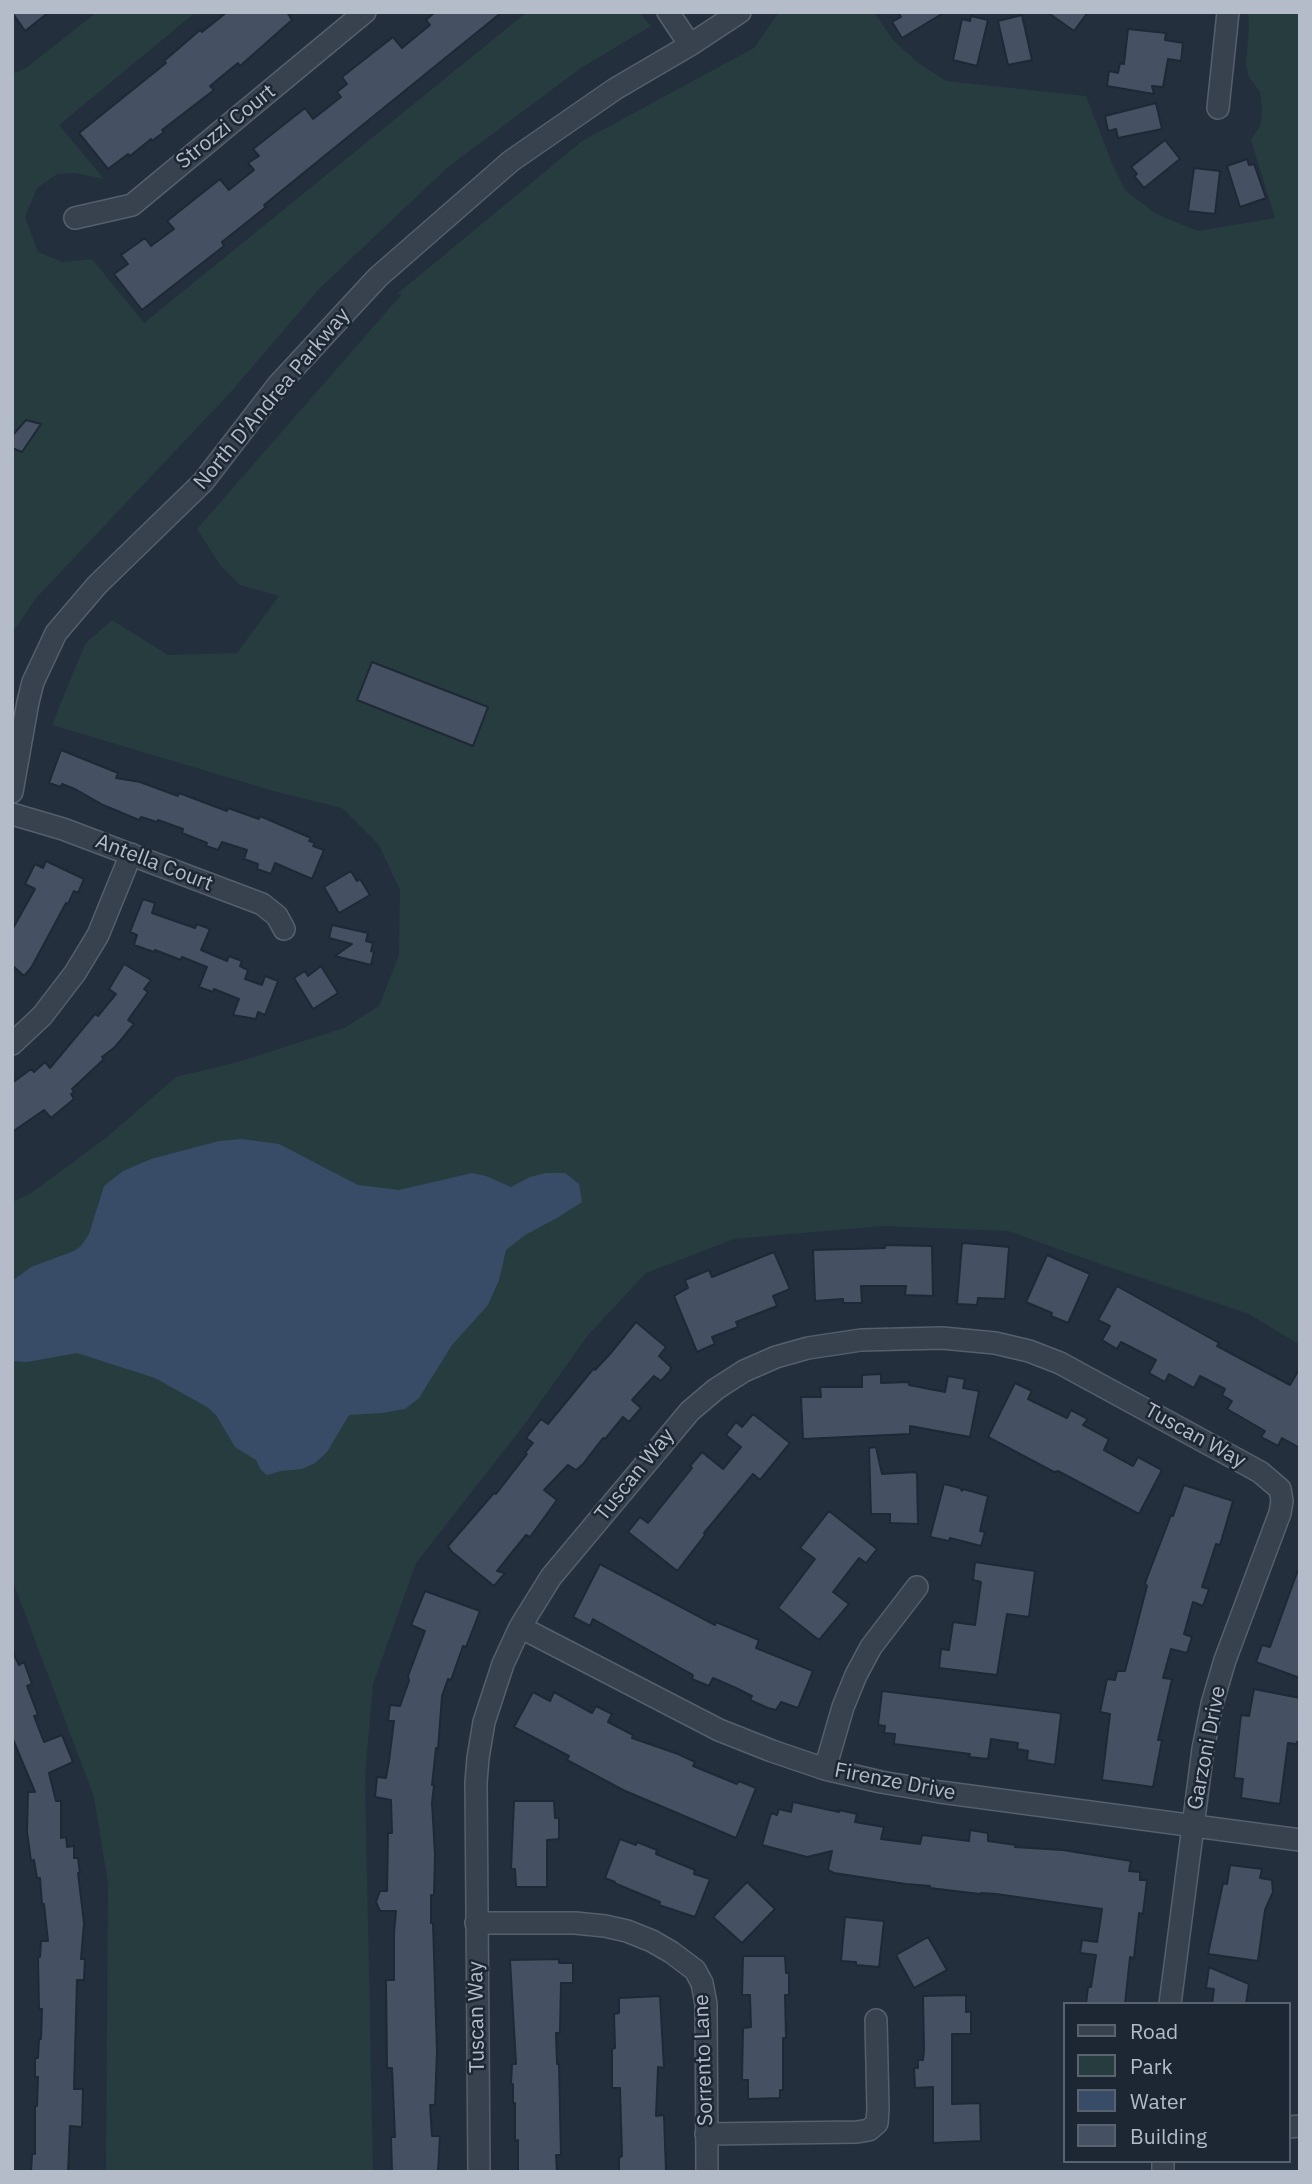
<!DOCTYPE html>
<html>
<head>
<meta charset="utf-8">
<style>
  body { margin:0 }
  #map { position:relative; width:1312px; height:2184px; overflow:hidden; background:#242f3e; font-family:"IBM Plex Sans",sans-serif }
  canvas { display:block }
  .frame { position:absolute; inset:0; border:14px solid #b4bcc9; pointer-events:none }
  .legend { position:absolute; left:1063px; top:2002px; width:228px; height:161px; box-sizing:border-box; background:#1d2633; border:2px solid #59626f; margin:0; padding:9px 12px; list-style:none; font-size:21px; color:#b4bcc9 }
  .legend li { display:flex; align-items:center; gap:14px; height:35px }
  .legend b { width:35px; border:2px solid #59626f }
</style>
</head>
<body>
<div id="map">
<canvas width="1312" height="2184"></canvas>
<div class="frame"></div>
<ul class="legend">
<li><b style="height:9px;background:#38414e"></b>Road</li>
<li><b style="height:19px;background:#263c3f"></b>Park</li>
<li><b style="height:19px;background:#394c67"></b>Water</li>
<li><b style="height:19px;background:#455162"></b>Building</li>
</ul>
</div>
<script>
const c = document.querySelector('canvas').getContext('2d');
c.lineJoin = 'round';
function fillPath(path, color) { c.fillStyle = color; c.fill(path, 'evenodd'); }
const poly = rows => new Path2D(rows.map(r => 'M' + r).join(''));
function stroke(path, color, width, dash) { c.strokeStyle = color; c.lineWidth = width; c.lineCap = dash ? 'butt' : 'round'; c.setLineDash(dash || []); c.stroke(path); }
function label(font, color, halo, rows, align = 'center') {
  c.font = font + ' "IBM Plex Sans",sans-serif'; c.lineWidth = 5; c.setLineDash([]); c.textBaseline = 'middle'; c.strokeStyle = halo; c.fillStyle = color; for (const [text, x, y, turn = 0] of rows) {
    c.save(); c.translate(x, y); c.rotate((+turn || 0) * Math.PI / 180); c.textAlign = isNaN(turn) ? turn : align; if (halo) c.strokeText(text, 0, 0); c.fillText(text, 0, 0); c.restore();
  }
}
const green = poly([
  [97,12,196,12,59,125,104,179,75,173,57,174,37,188,25,217,38,252,63,262,92,259,144,323,527,12,639,12,651,26,581,68,448,167,319,289,229,394,37,597,12,633,12,74,26,68],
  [779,12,874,12,893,40,917,62,946,81,1086,96,1111,161,1125,190,1156,214,1198,231,1275,218,1251,140,1261,124,1262,107,1260,92,1249,77,1246,65,1249,27,1248,12,1300,12,1300,1345,1249,1314,1103,1265,1008,1231,882,1226,734,1239,646,1273,588,1335,524,1425,416,1563,373,1684,365,1775,373,2172,106,2172,108,1884,94,1797,12,1579,12,1202,30,1194,107,1137,176,1077,238,1062,344,1028,379,1006,399,955,400,890,379,845,342,808,277,792,52,725,85,644,112,620,168,655,237,653,279,596,240,585,220,565,197,529,402,294,397,294,582,141,754,48]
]);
const water = poly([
  [242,1139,279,1144,358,1185,399,1190,472,1173,486,1176,511,1187,530,1177,546,1173,565,1173,579,1184,582,1202,557,1218,525,1235,506,1250,499,1280,488,1305,452,1345,419,1398,405,1409,382,1413,349,1415,327,1452,315,1463,302,1469,281,1471,267,1475,261,1470,256,1460,235,1447,216,1415,207,1407,155,1378,77,1353,27,1362,12,1361,12,1281,31,1267,74,1251,81,1246,89,1234,104,1186,123,1171,151,1159,219,1141]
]);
const building = poly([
  [12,12,49,12,25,31,12,12],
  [227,12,287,12,292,20,240,66,238,63,210,86,214,90,162,130,164,132,152,141,151,139,130,156,128,154,108,169,79,133,166,63,164,61,200,30,202,32,227,12],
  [435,12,502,12,264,205,266,207,222,242,224,246,142,310,114,274,128,264,121,255,145,238,151,246,174,229,167,221,220,179,229,190,254,170,248,163,259,156,253,149,305,108,313,119,341,97,337,92,347,84,342,77,393,37,402,48,430,25,426,20,435,12],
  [898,12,945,12,902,38,892,22,901,17,898,12],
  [1047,12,1088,12,1074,31,1047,12],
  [1022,15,1032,60,1008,65,998,21,1022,15],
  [971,16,988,20,977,66,953,60,962,19,970,21,971,16],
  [1128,29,1166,33,1165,40,1183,43,1181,61,1168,59,1163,87,1152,86,1154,94,1107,86,1109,71,1118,73,1120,63,1124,64,1128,29],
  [1156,103,1162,129,1118,138,1116,129,1108,131,1105,116,1156,103],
  [1165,140,1180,159,1144,188,1134,176,1137,174,1131,167,1165,140],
  [1247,159,1249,165,1254,164,1266,198,1240,207,1227,166,1247,159],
  [1194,168,1220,171,1215,214,1188,211,1194,168],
  [26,420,41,424,22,452,12,448,12,436,26,420],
  [372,662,488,707,473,746,357,700,372,662],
  [61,750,118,773,116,778,140,782,178,796,179,793,227,811,228,808,259,819,260,816,311,838,309,841,315,843,313,846,324,850,312,879,275,863,271,874,257,869,258,864,244,859,247,850,222,842,218,850,206,846,207,843,182,833,183,829,158,820,157,822,141,817,139,820,103,805,75,789,62,784,61,787,49,783,61,750],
  [46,861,84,879,78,893,74,891,68,904,66,903,31,968,24,976,12,965,12,930,35,889,25,884,35,864,43,868,46,861],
  [351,871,357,881,360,879,370,895,339,913,324,887,351,871],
  [143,899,155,903,152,913,195,928,197,924,210,929,201,950,227,961,229,956,242,961,240,966,248,970,245,979,262,985,265,976,278,981,265,1015,258,1012,256,1019,233,1015,239,999,214,989,213,992,199,987,207,967,182,957,181,960,155,950,154,952,134,945,137,935,130,932,143,899],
  [332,925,368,933,366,941,373,943,371,951,374,952,371,965,335,956,352,944,329,938,332,925],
  [124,964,151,980,144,989,148,992,128,1020,134,1024,115,1047,102,1057,104,1059,72,1089,74,1092,71,1094,74,1099,51,1118,44,1110,12,1132,12,1083,31,1069,34,1072,45,1062,50,1068,95,1014,98,1016,116,994,109,989,124,964],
  [321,966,338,993,313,1009,294,978,305,971,308,976,321,966],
  [964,1243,1009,1247,1005,1299,978,1298,977,1305,957,1304,962,1244,964,1243],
  [885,1245,932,1246,933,1296,905,1295,906,1286,861,1286,862,1303,843,1303,843,1299,815,1301,813,1250,885,1248,885,1245],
  [774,1252,790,1289,773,1296,777,1306,736,1322,738,1327,712,1337,715,1344,697,1352,674,1296,688,1288,685,1280,709,1270,712,1277,774,1252],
  [1047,1255,1090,1274,1068,1323,1051,1316,1052,1313,1026,1302,1047,1255],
  [1117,1286,1219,1343,1217,1346,1290,1385,1300,1368,1300,1448,1282,1438,1278,1446,1261,1437,1265,1431,1227,1409,1232,1401,1222,1395,1225,1389,1200,1376,1194,1388,1169,1374,1165,1382,1149,1373,1156,1360,1121,1342,1117,1349,1102,1340,1110,1326,1098,1320,1117,1286],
  [636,1322,666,1347,659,1356,671,1367,670,1371,661,1381,654,1376,632,1400,641,1408,629,1422,623,1417,605,1439,603,1438,583,1464,576,1470,568,1465,544,1490,557,1500,530,1537,526,1535,497,1571,505,1573,494,1586,452,1552,448,1546,494,1493,496,1494,527,1454,525,1453,533,1443,526,1438,541,1419,548,1424,594,1368,595,1370,610,1354,636,1322],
  [881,1374,881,1383,909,1382,909,1385,945,1392,948,1376,965,1379,963,1388,979,1391,970,1437,910,1426,910,1434,803,1439,801,1397,821,1397,820,1387,862,1387,862,1375,881,1374],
  [1015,1383,1032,1391,1028,1399,1067,1418,1071,1410,1088,1419,1083,1425,1109,1439,1104,1450,1133,1466,1138,1457,1162,1470,1139,1514,1058,1471,1054,1472,988,1437,1015,1383],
  [753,1414,790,1443,760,1480,753,1474,704,1533,705,1535,678,1570,676,1570,628,1532,640,1517,648,1523,692,1468,690,1466,702,1452,723,1469,741,1447,726,1435,736,1422,742,1427,753,1414],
  [876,1447,882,1474,915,1472,917,1474,918,1524,890,1523,890,1514,871,1514,869,1448,876,1447],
  [944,1484,960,1488,962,1491,963,1489,988,1496,980,1531,985,1532,981,1546,950,1538,949,1541,930,1537,944,1484],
  [1184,1485,1233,1501,1220,1545,1216,1544,1202,1587,1209,1589,1203,1606,1193,1602,1184,1634,1192,1637,1187,1653,1171,1649,1163,1678,1172,1679,1158,1740,1162,1740,1153,1787,1102,1780,1110,1714,1100,1712,1107,1679,1115,1680,1117,1671,1125,1671,1147,1586,1145,1583,1171,1515,1173,1516,1184,1485],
  [829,1511,877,1549,866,1563,859,1558,833,1592,849,1604,819,1640,778,1608,815,1559,800,1548,829,1511],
  [975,1562,1035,1571,1029,1617,1007,1614,997,1675,939,1668,941,1649,949,1650,953,1622,975,1625,981,1582,973,1580,975,1562],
  [600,1564,715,1625,716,1622,759,1640,756,1648,813,1671,798,1708,781,1702,776,1710,768,1708,750,1700,752,1696,736,1688,713,1678,709,1686,692,1679,693,1675,593,1619,590,1626,573,1617,600,1564],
  [1298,1570,1300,1570,1300,1678,1256,1662,1262,1645,1270,1647,1298,1570],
  [425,1591,480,1611,466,1647,463,1646,451,1680,448,1679,442,1696,438,1749,436,1748,432,1785,434,1785,432,1803,435,1854,434,1895,431,1895,431,1923,433,1923,437,2051,435,2105,430,2105,432,2136,440,2136,438,2172,392,2172,391,2137,395,2137,392,2068,387,2068,386,1980,394,1980,394,1933,396,1911,380,1911,376,1902,380,1891,387,1891,388,1833,392,1833,391,1800,375,1797,377,1777,386,1778,389,1761,394,1721,388,1721,390,1705,400,1706,409,1681,408,1676,425,1631,411,1625,425,1591],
  [12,1651,19,1665,24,1662,32,1684,27,1686,38,1715,34,1716,44,1742,62,1735,73,1762,49,1773,56,1801,61,1801,61,1838,66,1837,67,1847,74,1846,74,1858,78,1858,80,1873,78,1873,84,1923,81,1959,85,1959,84,1980,77,1980,74,2089,83,2089,82,2127,70,2126,68,2172,31,2172,32,2154,35,2154,35,2106,37,2106,38,2077,35,2077,35,2058,38,2058,39,2039,41,2039,42,2009,39,2009,38,1957,40,1957,41,1941,48,1941,44,1904,42,1904,40,1878,37,1878,34,1860,31,1861,27,1832,28,1792,35,1792,12,1737,12,1651],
  [1254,1689,1300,1698,1300,1742,1297,1742,1297,1744,1288,1743,1280,1804,1241,1798,1243,1779,1234,1778,1241,1715,1249,1716,1254,1689],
  [882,1691,1060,1713,1061,1715,1055,1765,1027,1760,1028,1751,1017,1749,1018,1743,991,1739,988,1759,969,1757,970,1754,894,1744,895,1734,884,1733,885,1726,878,1725,882,1691],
  [533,1692,550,1701,554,1692,592,1713,596,1706,612,1714,608,1722,633,1735,632,1738,678,1754,695,1762,693,1766,737,1784,739,1781,756,1788,736,1838,623,1790,567,1760,569,1756,514,1727,533,1692],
  [514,1801,554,1801,555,1818,559,1818,559,1839,547,1840,547,1887,516,1887,515,1869,511,1869,514,1801],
  [793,1802,839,1812,839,1810,857,1814,855,1822,884,1827,881,1839,920,1844,922,1835,969,1841,970,1830,988,1833,988,1841,1016,1845,1015,1847,1063,1850,1131,1861,1129,1871,1140,1872,1140,1880,1147,1880,1143,1914,1139,1913,1134,1958,1130,1957,1125,2004,1086,2004,1088,1987,1091,1987,1096,1955,1080,1953,1082,1940,1097,1942,1102,1909,996,1894,981,1893,980,1894,930,1888,930,1886,906,1884,834,1873,828,1870,832,1851,807,1857,762,1845,771,1813,777,1815,779,1809,791,1812,793,1802],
  [620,1839,636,1845,637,1842,657,1850,656,1854,695,1870,694,1874,710,1879,695,1917,659,1905,660,1902,614,1883,615,1882,605,1878,620,1839],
  [1230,1865,1262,1869,1260,1878,1272,1880,1273,1892,1265,1910,1258,1961,1208,1954,1223,1883,1227,1884,1230,1865],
  [747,1882,775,1909,742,1943,713,1917,747,1882],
  [845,1917,884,1921,879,1967,856,1965,856,1962,841,1961,845,1917],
  [928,1937,947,1970,914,1988,896,1955,928,1937],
  [743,1956,785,1956,786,1973,789,1973,789,1995,785,1995,786,2038,783,2038,783,2090,780,2090,780,2098,748,2099,748,2080,742,2080,743,2028,751,2027,750,1995,742,1995,743,1956],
  [559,1959,559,1963,573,1963,573,1983,561,1983,560,2033,556,2033,557,2064,559,2064,561,2155,556,2155,557,2172,518,2172,518,2140,515,2141,515,2103,513,2103,513,2084,511,2084,512,2064,516,2064,510,1960,559,1959],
  [1209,1967,1249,1984,1246,2004,1212,2004,1214,1989,1206,1988,1209,1967],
  [966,1995,966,2012,971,2012,971,2034,952,2034,952,2104,980,2103,981,2141,933,2143,933,2087,915,2088,914,2068,918,2068,918,2060,923,2060,924,2050,923,1996,966,1995],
  [660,1996,664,2068,658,2067,656,2116,664,2115,666,2172,619,2172,619,2158,622,2156,620,2088,612,2088,612,2049,615,2048,614,2014,619,2013,619,1998,660,1996]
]);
const minor = poly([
  [668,12,690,45],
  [1218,108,1228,12],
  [75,218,132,205,365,12],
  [12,792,28,702,33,682,56,633,97,585,203,482,278,385,378,277,511,161,615,89,690,45,740,12],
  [12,814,63,829,262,904,277,916,284,929],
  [12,1044,42,1016,75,973,98,935,131,854],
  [520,1627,719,1730,772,1751,825,1769,881,1782,940,1792,1300,1840],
  [825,1769,843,1707,856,1675,871,1647,917,1587],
  [476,1923,575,1923,605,1926,627,1931,652,1941,671,1952,695,1970,702,1983,706,2004,707,2172],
  [1289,2127,1300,2126],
  [706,2134,857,2132,869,2130,877,2123,878,2109,876,2020],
  [1163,2161,1163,2172],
  [479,2172,476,1782,478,1758,484,1722,503,1664,520,1627,551,1577,690,1411,716,1389,744,1371,776,1357,808,1348,861,1340,942,1338,995,1343,1029,1351,1060,1363,1260,1472,1280,1489,1282,1501,1280,1513,1225,1660,1212,1704,1203,1749,1170,2004]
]);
const streetNames = [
  ["Strozzi Court",226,127,-39],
  ["North D'Andrea Parkway",272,399,-50],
  ["Antella Court",154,863,21],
  ["Tuscan Way",1195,1436,29],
  ["Tuscan Way",635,1475,-51],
  ["Garzoni Drive",1207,1748,-79],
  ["Firenze Drive",895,1782,11],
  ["Tuscan Way",477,2017,-91],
  ["Sorrento Lane",704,2060,-92]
];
fillPath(green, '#263c3f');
fillPath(water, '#394c67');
fillPath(building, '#455162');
stroke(building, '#1f2835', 2);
stroke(minor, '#565f6c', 24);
stroke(minor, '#38414e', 21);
label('21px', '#b4bcc9', '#1d2633', streetNames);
</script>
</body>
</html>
